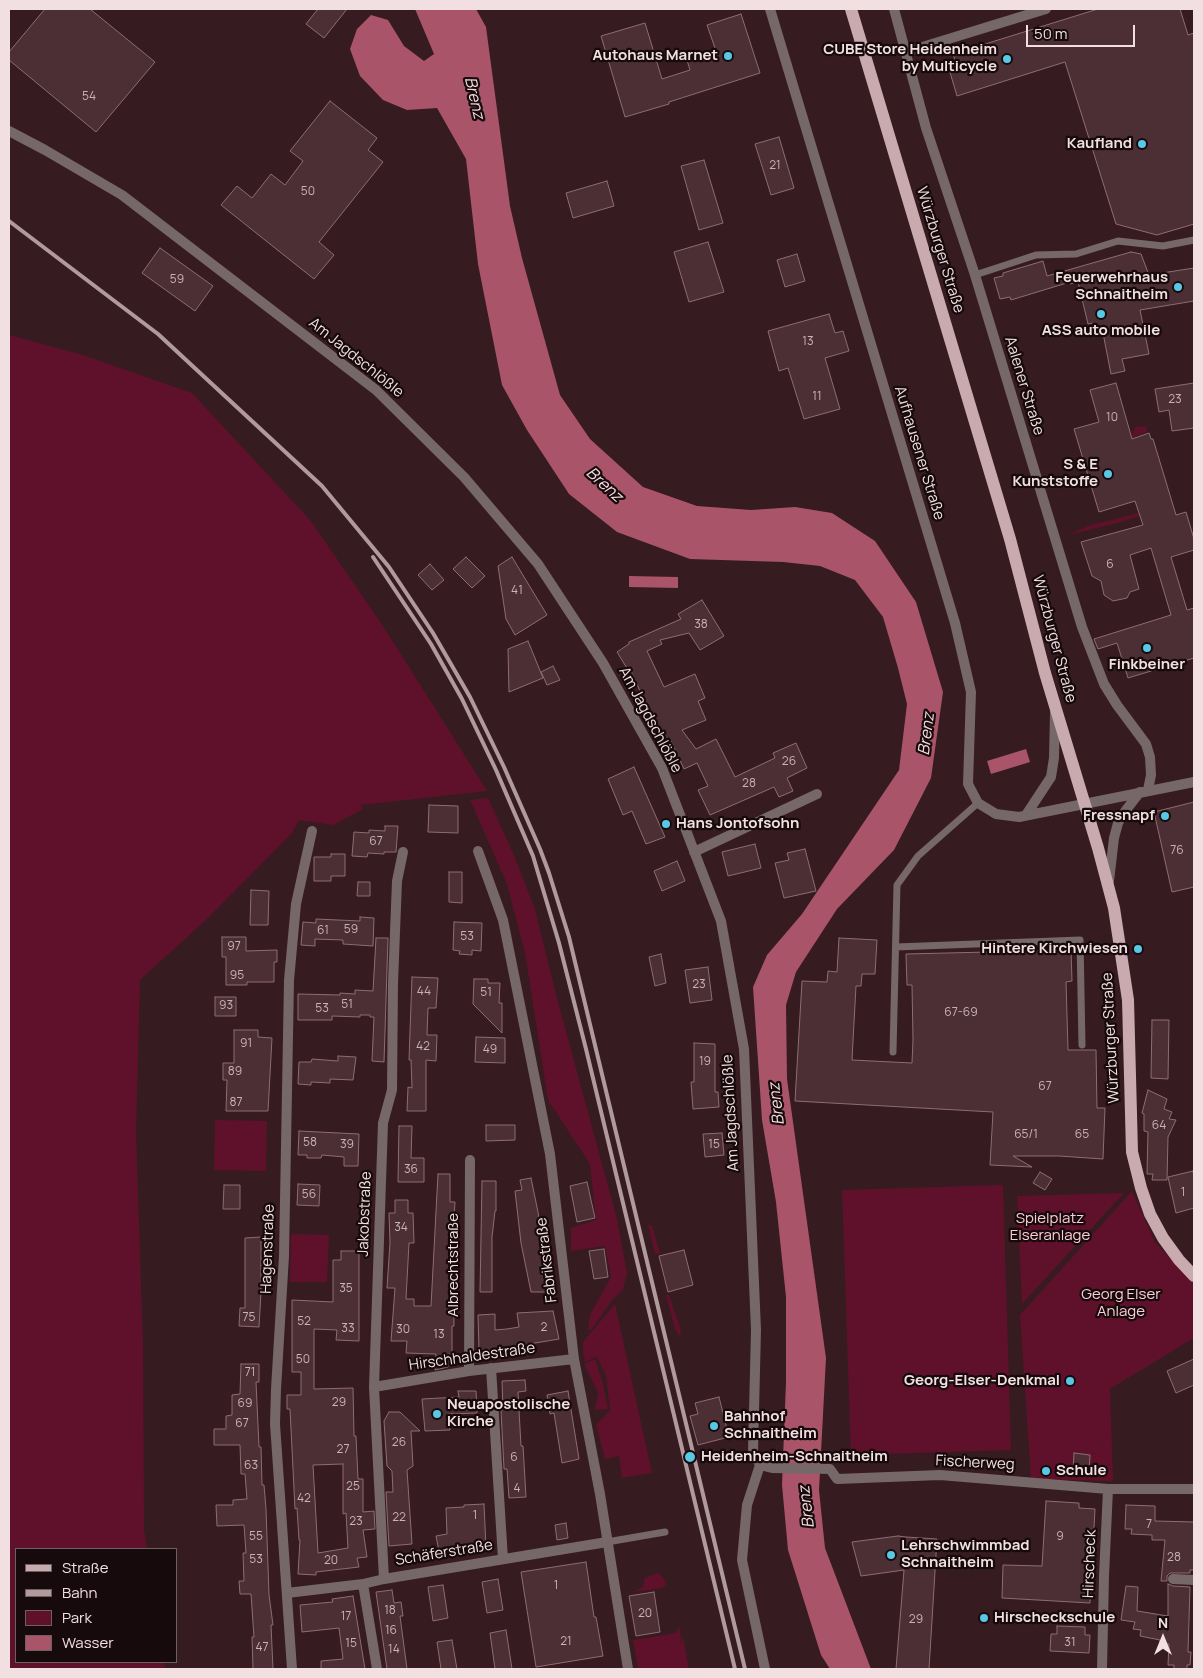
<!DOCTYPE html>
<html>
<head>
<meta charset="utf-8">
<style>
  body { margin:0 }
  #map { position:relative; width:1203px; height:1678px; overflow:hidden; background:#361b21; font-family:Manrope,sans-serif }
  canvas { display:block }
  .frame { position:absolute; inset:0; border:10px solid #f2dfe1; pointer-events:none }
  .legend { position:absolute; left:15px; top:1548px; width:162px; height:115px; box-sizing:border-box; background:#160a0c; border:1px solid #6e5f61; margin:0; padding:6px 9px; list-style:none; font-size:15px; color:#f2dfe1 }
  .legend li { display:flex; align-items:center; gap:10px; height:25px }
  .legend b { width:25px; border:1px solid #6e5f61 }
  .north { position:absolute; left:1138px; top:1613px; width:50px; height:50px; -webkit-text-stroke:4px #160a0c; paint-order:stroke; rotate:0deg; font-size:14px; font-weight:700; line-height:20px; text-align:center; color:#f2dfe1 }
  .north::after { content:''; display:block; margin:auto; width:18px; height:22px; background:#f2dfe1; clip-path:polygon(50% 0,100% 100%,50% 72%,0 100%) }
  .scale { position:absolute; left:1026px; top:25px; width:109px; height:22px; box-sizing:border-box; border:2px solid #f2dfe1; border-top:0; padding-left:6px; font-size:15px; line-height:18px; white-space:nowrap; color:#f2dfe1; -webkit-text-stroke:4px #160a0c; paint-order:stroke }
</style>
</head>
<body>
<div id="map">
<canvas width="1203" height="1678"></canvas>
<div class="frame"></div>
<ul class="legend">
<li><b style="height:6px;background:#c8aaaf"></b>Straße</li>
<li><b style="height:6px;background:#b09a9e"></b>Bahn</li>
<li><b style="height:14px;background:#5f112b"></b>Park</li>
<li><b style="height:14px;background:#a95468"></b>Wasser</li>
</ul>
<div class="north">N</div>
<div class="scale">50 m</div>
</div>
<script>
const c = document.querySelector('canvas').getContext('2d');
c.lineJoin = 'round';
function fillPath(path, color) { c.fillStyle = color; c.fill(path, 'evenodd'); }
const poly = rows => new Path2D(rows.map(r => 'M' + r).join(''));
function stroke(path, color, width, dash) { c.strokeStyle = color; c.lineWidth = width; c.lineCap = dash ? 'butt' : 'round'; c.setLineDash(dash || []); c.stroke(path); }
function label(font, color, halo, rows, align = 'center') {
  c.font = font + ' Manrope,sans-serif'; c.lineWidth = 4.5; c.setLineDash([]); c.textBaseline = 'middle'; c.strokeStyle = halo; c.fillStyle = color; for (const [text, x, y, turn = 0] of rows) {
    c.save(); c.translate(x, y); c.rotate((+turn || 0) * Math.PI / 180); c.textAlign = isNaN(turn) ? turn : align; if (halo) c.strokeText(text, 0, 0); c.fillText(text, 0, 0); c.restore();
  }
}
const green = poly([
  [9,335,83,355,192,393,311,521,387,632,487,791,361,805,363,809,333,825,299,820,292,833,208,918,140,980,136,1131,143,1345,144,1529,147,1549,16,1549,16,1662,164,1662,165,1669,9,1669],
  [1146,426,1147,432,1135,436,1135,443,1116,441,1132,436,1135,427],
  [1178,503,1121,522,1068,535,1088,526],
  [488,798,513,853,535,909,557,998,617,1219,627,1273,623,1290,614,1298,591,1330,588,1329,590,1315,611,1277,605,1246,571,1251,571,1228,596,1220,590,1164,548,1100,525,953,507,884,470,800],
  [215,1120,267,1121,266,1171,214,1170],
  [1003,1185,1011,1450,851,1455,842,1190],
  [1132,1191,1155,1242,1194,1284,1194,1338,1110,1389,1113,1481,1031,1479,1020,1315],
  [1124,1193,1022,1304,1017,1196],
  [648,1224,652,1226,660,1253,655,1254],
  [291,1234,329,1235,327,1282,290,1282],
  [666,1295,669,1295,681,1330,679,1336,675,1329],
  [615,1304,652,1473,622,1478,619,1456,605,1459,596,1425,610,1410,606,1376,597,1357,585,1362,583,1351,583,1342],
  [595,1359,603,1383,608,1409,595,1410,598,1393,584,1364],
  [658,1573,663,1577,666,1584,663,1588,633,1592,643,1587,645,1578],
  [679,1626,681,1637,680,1644,683,1637,689,1669,638,1669,633,1640,676,1633]
]);
const water = poly([
  [415,9,476,9,486,27,510,206,522,258,560,395,590,439,643,487,697,506,751,510,795,507,832,513,875,541,916,602,943,692,931,778,894,850,837,909,796,972,786,1005,787,1079,826,1358,819,1490,825,1548,871,1669,830,1669,821,1655,788,1550,782,1485,786,1382,786,1297,776,1202,762,1120,753,987,767,955,802,914,899,770,907,704,898,668,883,617,855,580,820,566,783,562,690,559,617,532,569,494,527,430,502,385,478,264,466,159,437,108,407,110,383,100,360,76,350,49,357,29,371,15,388,20,404,46,424,61,434,54],
  [629,576,678,577,678,588,629,587],
  [1026,749,1030,762,991,774,987,761]
]);
const building = poly([
  [45,9,90,9,155,62,96,132,9,60,9,52,45,9],
  [318,9,347,9,324,38,306,24,318,9],
  [1098,9,1180,9,1188,35,1194,33,1194,224,1157,235,1116,224,1065,62,957,96,949,69,957,67,953,54,1098,9],
  [741,14,760,73,669,102,669,104,625,117,601,36,645,23,662,79,690,70,687,60,716,51,707,25,741,14],
  [330,101,377,138,368,150,383,162,319,242,334,255,314,279,221,205,237,186,252,198,271,174,285,185,303,161,290,151,330,101],
  [779,137,794,188,771,195,755,144,779,137],
  [704,160,723,223,699,230,681,166,704,160],
  [607,181,614,206,573,218,566,193,607,181],
  [708,242,724,292,689,302,674,252,708,242],
  [160,248,213,286,195,311,142,273,160,248],
  [1131,252,1141,254,1149,275,1194,268,1194,301,1140,310,1149,354,1122,359,1125,371,1111,374,1103,333,1096,334,1093,323,1088,324,1078,282,1070,284,1070,282,1011,300,1010,297,1000,299,994,278,1003,276,1003,273,1043,261,1047,276,1131,252],
  [797,254,805,281,785,287,777,260,797,254],
  [829,314,835,333,843,331,849,351,825,358,840,409,804,419,788,368,779,371,768,331,829,314],
  [1116,383,1132,439,1149,433,1151,439,1153,439,1176,515,1186,512,1194,539,1194,550,1171,557,1187,610,1194,608,1194,658,1128,678,1117,643,1098,649,1094,639,1171,615,1151,548,1130,555,1139,589,1130,592,1127,598,1113,601,1104,595,1101,581,1092,576,1081,542,1143,525,1135,501,1099,512,1074,429,1099,422,1090,390,1116,383],
  [1194,383,1194,428,1172,431,1169,410,1159,412,1155,389,1194,383],
  [466,557,485,576,472,588,453,569,466,557],
  [512,557,547,615,515,635,506,619,498,566,512,557],
  [430,564,444,580,432,590,418,575,430,564],
  [702,600,724,636,700,650,689,633,660,640,662,644,647,651,664,687,695,674,705,698,698,701,706,720,682,730,696,749,716,739,735,777,775,758,773,753,796,743,807,768,787,778,793,791,779,797,774,787,710,815,698,790,708,786,697,763,684,769,671,741,664,744,630,669,628,670,617,652,629,644,629,642,681,619,678,614,702,600],
  [528,641,543,678,509,692,508,649,528,641],
  [553,666,560,680,547,685,541,672,553,666],
  [634,767,665,837,646,844,632,811,623,815,608,779,634,767],
  [1194,802,1194,887,1172,892,1154,812,1194,802],
  [429,805,458,806,458,833,428,832,429,805],
  [385,826,398,826,396,852,384,852,384,854,368,853,367,857,352,856,354,832,369,833,369,830,385,831,385,826],
  [755,844,761,868,728,876,722,852,755,844],
  [805,849,816,891,784,898,775,863,789,860,787,853,805,849],
  [331,854,345,854,345,876,331,876,331,881,314,881,314,857,331,857,331,854],
  [677,861,685,881,662,891,654,871,677,861],
  [449,872,462,872,462,903,449,902,449,872],
  [358,882,370,882,370,896,357,896,358,882],
  [251,890,269,891,268,925,250,925,251,890],
  [360,917,374,918,373,946,343,944,343,940,315,939,315,946,301,945,303,922,316,923,316,919,360,921,360,917],
  [454,922,482,923,481,951,472,950,472,955,459,954,460,951,453,950,454,922],
  [222,937,246,937,246,951,277,950,277,962,274,962,274,982,247,982,247,985,226,985,226,957,222,957,222,937],
  [376,938,388,938,384,1062,372,1061,374,1017,370,1017,370,1015,360,1015,360,1017,332,1016,332,1020,298,1020,298,994,340,995,340,993,355,994,355,990,373,991,376,938],
  [839,938,877,940,875,974,862,974,861,986,856,986,852,1060,912,1063,913,1040,912,985,907,985,906,954,1071,950,1072,981,1066,982,1068,1050,1096,1050,1097,1108,1105,1108,1103,1159,1059,1156,1013,1156,1032,1167,990,1165,993,1112,795,1101,802,981,827,982,828,971,837,972,839,938],
  [661,954,666,983,655,986,649,957,661,954],
  [708,967,712,1000,690,1003,685,970,708,967],
  [412,977,438,978,436,1008,428,1008,427,1035,437,1035,436,1061,426,1060,426,1111,407,1111,408,1087,412,1088,411,1060,409,1060,412,977],
  [474,979,488,979,488,983,500,983,499,1003,502,1003,502,1033,473,1004,474,979],
  [215,997,236,997,236,1016,215,1016,215,997],
  [1152,1020,1169,1020,1168,1079,1151,1078,1152,1020],
  [234,1030,258,1030,258,1037,272,1038,268,1111,226,1111,227,1080,223,1080,223,1063,234,1063,234,1030],
  [476,1037,505,1038,505,1063,475,1062,476,1037],
  [694,1043,715,1044,715,1092,718,1092,719,1107,693,1109,691,1082,694,1082,694,1043],
  [338,1056,356,1057,353,1080,330,1079,330,1083,311,1082,311,1085,298,1084,299,1062,311,1062,312,1059,338,1061,338,1056],
  [1148,1090,1167,1099,1164,1109,1172,1112,1169,1119,1176,1120,1168,1137,1167,1180,1152,1180,1153,1174,1147,1174,1148,1132,1144,1131,1144,1114,1142,1113,1148,1090],
  [486,1125,515,1125,515,1140,486,1141,486,1125],
  [399,1126,412,1126,411,1158,424,1158,424,1182,398,1182,399,1126],
  [299,1131,359,1134,358,1166,344,1166,344,1157,322,1155,321,1158,307,1158,307,1155,298,1155,299,1131],
  [722,1133,724,1155,705,1157,703,1134,722,1133],
  [1193,1171,1194,1178,1194,1208,1176,1213,1168,1177,1193,1171],
  [1040,1172,1052,1179,1045,1190,1033,1183,1040,1172],
  [438,1174,450,1174,450,1202,455,1202,452,1244,454,1244,453,1275,454,1326,452,1326,452,1354,449,1354,448,1367,435,1370,436,1354,406,1353,407,1341,391,1341,395,1288,387,1288,390,1243,389,1213,395,1213,395,1200,408,1200,408,1213,413,1213,414,1243,409,1243,406,1299,414,1299,414,1306,431,1306,438,1174],
  [531,1178,538,1212,550,1292,531,1292,521,1243,515,1191,522,1190,520,1180,531,1178],
  [482,1181,496,1181,496,1211,495,1211,492,1237,492,1292,480,1292,482,1181],
  [587,1182,595,1218,577,1222,570,1186,587,1182],
  [298,1184,320,1185,319,1206,297,1205,298,1184],
  [224,1185,240,1185,240,1209,223,1209,224,1185],
  [261,1237,261,1292,259,1327,239,1326,240,1308,245,1308,245,1238,261,1237],
  [604,1249,608,1277,594,1279,589,1251,604,1249],
  [684,1250,693,1285,668,1292,659,1256,684,1250],
  [341,1251,359,1251,359,1341,336,1340,337,1330,314,1329,314,1389,353,1388,354,1436,356,1436,358,1479,363,1479,363,1512,374,1511,375,1529,363,1530,367,1557,357,1558,359,1567,316,1572,316,1575,298,1574,300,1540,299,1540,297,1508,295,1509,290,1409,287,1409,287,1395,301,1395,301,1372,292,1372,292,1300,333,1302,333,1260,341,1260,341,1251],
  [343,1464,343,1514,346,1513,348,1548,318,1553,313,1465,343,1464],
  [553,1311,559,1339,493,1350,479,1350,478,1315,495,1314,495,1330,507,1329,519,1327,517,1313,553,1311],
  [1194,1359,1194,1385,1176,1393,1167,1371,1194,1359],
  [241,1364,259,1364,259,1382,256,1382,259,1447,261,1447,262,1485,264,1485,266,1509,269,1595,273,1625,271,1625,273,1669,253,1669,252,1637,254,1637,251,1594,240,1594,239,1581,244,1581,243,1553,246,1553,244,1525,217,1526,216,1505,233,1505,233,1500,247,1499,245,1474,241,1474,240,1445,214,1445,214,1429,226,1429,226,1416,232,1415,232,1395,240,1394,241,1364],
  [525,1380,526,1391,518,1392,521,1446,523,1446,526,1497,509,1498,507,1469,504,1469,501,1410,503,1410,502,1381,525,1380],
  [458,1391,476,1391,477,1413,448,1414,450,1430,425,1431,422,1399,459,1397,458,1391],
  [568,1391,579,1459,562,1463,554,1413,550,1414,547,1395,568,1391],
  [719,1397,729,1437,698,1445,690,1416,698,1414,695,1403,719,1397],
  [389,1412,400,1412,420,1431,411,1431,413,1466,407,1470,412,1544,389,1546,386,1492,393,1492,392,1471,387,1466,384,1421,389,1412],
  [1074,1453,1090,1455,1089,1472,1073,1471,1074,1453],
  [1046,1501,1079,1503,1079,1508,1095,1509,1090,1603,1002,1598,1003,1565,1042,1566,1046,1501],
  [484,1504,486,1547,469,1548,469,1546,439,1551,436,1536,447,1534,446,1508,464,1507,464,1505,484,1504],
  [1126,1505,1155,1506,1155,1521,1194,1522,1194,1570,1190,1570,1190,1573,1170,1573,1167,1576,1167,1581,1161,1581,1165,1540,1152,1540,1152,1535,1131,1534,1132,1529,1125,1529,1126,1505],
  [566,1523,568,1538,557,1540,555,1525,566,1523],
  [898,1536,906,1537,937,1539,929,1669,896,1669,904,1570,861,1576,852,1542,898,1536],
  [586,1562,594,1617,596,1617,603,1656,536,1667,521,1572,586,1562],
  [498,1579,503,1610,487,1613,482,1582,498,1579],
  [1168,1584,1173,1586,1190,1587,1188,1652,1191,1652,1190,1665,1187,1665,1187,1669,1174,1669,1174,1665,1168,1665,1169,1644,1160,1644,1160,1640,1140,1636,1141,1630,1133,1629,1135,1622,1121,1620,1126,1586,1138,1587,1137,1611,1168,1616,1168,1584],
  [443,1585,448,1618,433,1621,428,1587,443,1585],
  [392,1590,394,1603,401,1602,403,1616,400,1616,407,1669,387,1669,376,1592,392,1590],
  [654,1592,660,1632,636,1636,629,1596,654,1592],
  [353,1596,365,1669,321,1669,321,1661,343,1659,339,1628,302,1632,300,1605,333,1602,332,1599,353,1596],
  [1057,1626,1085,1627,1085,1635,1090,1635,1089,1653,1050,1651,1051,1634,1057,1634,1057,1626],
  [506,1630,512,1669,495,1669,490,1633,506,1630],
  [452,1640,457,1669,441,1669,437,1642,452,1640]
]);
const lane = poly([
  [975,275,1036,255,1076,254,1118,241,1163,246,1194,240],
  [896,947,1080,940,1082,1045],
  [893,1052,897,885,918,856,978,803],
  [607,1542,665,1532]
]);
const street = poly([
  [770,9,955,623,971,692,968,784,978,803,996,814,1019,817,1194,782],
  [894,9,926,128,975,275,1082,627,1104,684,1117,705,1146,744,1150,757,1151,775,1148,790],
  [906,52,1046,9],
  [9,131,45,150,122,195,376,390,464,477,538,564,603,663,662,768,721,921,744,1049,756,1330,753,1452,760,1465,747,1505,742,1560,765,1669],
  [1026,815,1051,777,1054,758,1055,713],
  [478,851,503,920,550,1154,574,1359,600,1494,628,1669],
  [694,852,817,794],
  [1109,881,1114,838,1118,823,1126,810,1140,792],
  [491,1368,503,1559],
  [469,1371,470,1160],
  [374,1387,469,1371,574,1359],
  [760,1465,772,1468,830,1469,837,1479,940,1475,1108,1489,1194,1489],
  [384,1579,374,1387,383,1123,392,1090,393,983,397,881,403,852],
  [1173,1579,1194,1580],
  [363,1584,377,1669],
  [287,1593,363,1584,384,1579,607,1542],
  [292,1669,275,1424,276,1389,284,1256,289,980,296,904,312,831],
  [1102,1669,1104,1576,1108,1489]
]);
const primary = poly([
  [851,9,1010,539,1045,673,1098,848,1114,908,1128,1000,1132,1152,1141,1188,1150,1214,1163,1238,1179,1260,1194,1276]
]);
const rail = poly([
  [9,221,158,334,322,486,389,567,433,633,470,697,504,767,540,849,549,873,569,937,745,1669],
  [373,557,431,644,462,699,496,770,533,856,559,943,586,1049,735,1669]
]);
const markers = [
  [728,56,5,"#59c8e4"],
  [1007,59,5,"#59c8e4"],
  [1142,144,5,"#59c8e4"],
  [1178,287,5,"#59c8e4"],
  [1101,314,5,"#59c8e4"],
  [1108,474,5,"#59c8e4"],
  [1147,648,5,"#59c8e4"],
  [1165,816,5,"#59c8e4"],
  [666,824,5,"#59c8e4"],
  [1138,949,5,"#59c8e4"],
  [1070,1381,5,"#59c8e4"],
  [437,1414,5,"#59c8e4"],
  [714,1426,5,"#59c8e4"],
  [690,1457,6,"#59c8e4"],
  [1046,1471,5,"#59c8e4"],
  [891,1555,5,"#59c8e4"],
  [984,1618,5,"#59c8e4"]
];
const numberNames = [
  ["54",89,97],
  ["21",775,166],
  ["50",308,192],
  ["59",177,280],
  ["13",808,342],
  ["11",817,397],
  ["23",1175,400],
  ["10",1112,418],
  ["6",1110,565],
  ["41",517,591],
  ["38",701,625],
  ["26",789,762],
  ["28",749,784],
  ["67",376,842],
  ["76",1177,851],
  ["59",351,930],
  ["61",323,931],
  ["53",467,937],
  ["97",234,947],
  ["95",237,976],
  ["23",699,985],
  ["44",424,992],
  ["51",486,993],
  ["51",347,1005],
  ["93",226,1006],
  ["53",322,1009],
  ["67-69",961,1013],
  ["91",246,1044],
  ["42",423,1047],
  ["49",490,1050],
  ["19",705,1062],
  ["89",235,1072],
  ["67",1045,1087],
  ["87",236,1103],
  ["64",1159,1126],
  ["65/1",1026,1135],
  ["65",1082,1135],
  ["58",310,1143],
  ["39",347,1145],
  ["15",714,1145],
  ["36",411,1170],
  ["1",1183,1193],
  ["56",309,1195],
  ["34",401,1228],
  ["35",346,1289],
  ["75",249,1318],
  ["52",304,1322],
  ["2",544,1328],
  ["33",348,1329],
  ["30",403,1330],
  ["13",439,1335],
  ["50",303,1360],
  ["71",250,1373],
  ["29",339,1403],
  ["69",245,1404],
  ["67",242,1424],
  ["26",399,1443],
  ["27",343,1450],
  ["6",514,1458],
  ["63",251,1466],
  ["25",353,1487],
  ["4",517,1489],
  ["42",304,1499],
  ["1",475,1516],
  ["22",399,1518],
  ["23",356,1522],
  ["7",1149,1525],
  ["55",256,1537],
  ["9",1060,1537],
  ["28",1174,1558],
  ["53",256,1560],
  ["20",331,1561],
  ["1",556,1586],
  ["18",390,1611],
  ["20",645,1614],
  ["17",346,1617],
  ["29",916,1620],
  ["16",391,1631],
  ["21",566,1642],
  ["31",1070,1643],
  ["15",351,1644],
  ["47",262,1648],
  ["14",394,1650]
];
const poiNames = [
  ["CUBE Store Heidenheim",997,50],
  ["by Multicycle",997,67],
  ["Autohaus Marnet",718,56],
  ["Kaufland",1132,144],
  ["Feuerwehrhaus",1168,278],
  ["Schnaitheim",1168,295],
  ["ASS auto mobile",1101,331,"center"],
  ["S & E",1098,465],
  ["Kunststoffe",1098,482],
  ["Finkbeiner",1147,665,"center"],
  ["Fressnapf",1155,816],
  ["Hans Jontofsohn",676,824,"left"],
  ["Hintere Kirchwiesen",1128,949],
  ["Georg-Elser-Denkmal",1060,1381],
  ["Neuapostolische",447,1405,"left"],
  ["Kirche",447,1422,"left"],
  ["Bahnhof",724,1417,"left"],
  ["Schnaitheim",724,1434,"left"],
  ["Heidenheim-Schnaitheim",701,1457,"left"],
  ["Schule",1056,1471,"left"],
  ["Lehrschwimmbad",901,1546,"left"],
  ["Schnaitheim",901,1563,"left"],
  ["Hirscheckschule",994,1618,"left"]
];
const streetNames = [
  ["Würzburger Straße",940,250,73],
  ["Am Jagdschlößle",356,358,39],
  ["Aalener Straße",1024,386,73],
  ["Aufhausener Straße",919,453,73],
  ["Würzburger Straße",1054,639,75],
  ["Am Jagdschlößle",650,720,62],
  ["Würzburger Straße",1111,1038,-93],
  ["Am Jagdschlößle",731,1113,-93],
  ["Jakobstraße",365,1214,-88],
  ["Hagenstraße",268,1249,-88],
  ["Fabrikstraße",547,1260,-97],
  ["Albrechtstraße",454,1265,-90],
  ["Hirschhaldestraße",472,1357,-8],
  ["Fischerweg",975,1463,3],
  ["Schäferstraße",444,1553,-9],
  ["Hirscheck",1090,1564,-88]
];
const parkNames = [
  ["Spielplatz",1050,1219],
  ["Elseranlage",1050,1236],
  ["Georg Elser",1121,1295],
  ["Anlage",1121,1312]
];
const waterNames = [
  ["Brenz",474,98,77],
  ["Brenz",604,485,42],
  ["Brenz",927,734,-83],
  ["Brenz",777,1104,-97],
  ["Brenz",807,1507,-97]
];
fillPath(green, '#5f112b');
fillPath(water, '#a95468');
fillPath(building, '#4c2f34');
stroke(building, '#8e6d72', 1);
stroke(lane, '#766769', 7);
stroke(street, '#766769', 10);
stroke(primary, '#c8aaaf', 12);
stroke(rail, '#b09a9e', 4);
for (const [x, y, r, color] of markers) { const dot = new Path2D(); dot.arc(x, y, r, 0, 2 * Math.PI); c.fillStyle = color; c.fill(dot); stroke(dot, '#160a0c', 2); }
label('12px', '#c8b3b6', null, numberNames);
label('bold 15px', '#f2dfe1', '#160a0c', poiNames, 'right');
label('15px', '#f2dfe1', '#160a0c', streetNames);
label('15px', '#fdccd4', '#160a0c', parkNames);
label('italic 16px', '#f4dbdf', '#160a0c', waterNames);
</script>
</body>
</html>
